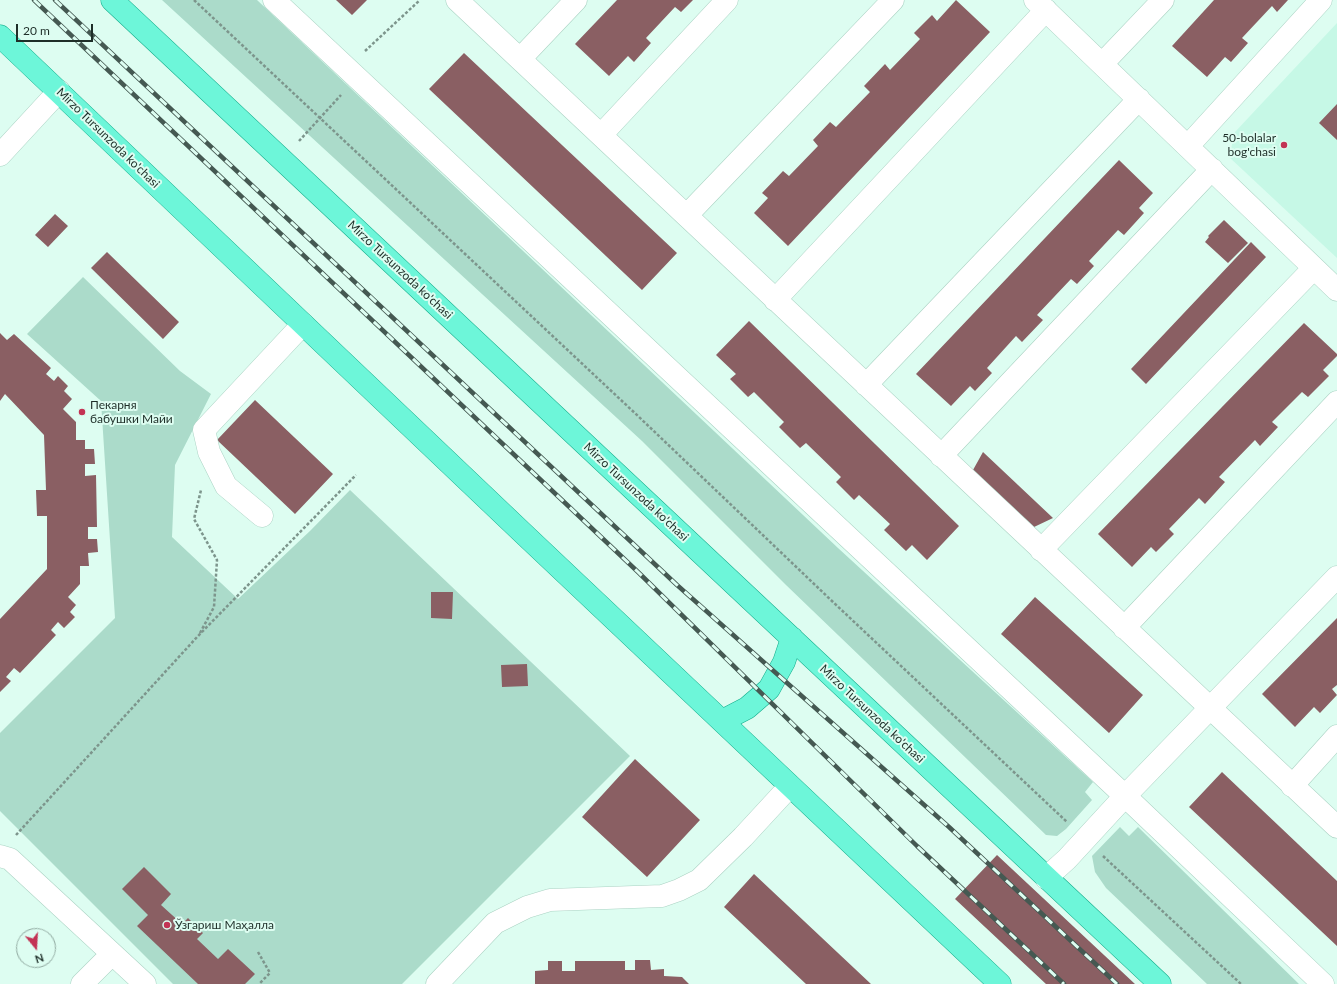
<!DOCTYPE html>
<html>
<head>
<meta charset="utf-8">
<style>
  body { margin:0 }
  #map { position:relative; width:1337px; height:984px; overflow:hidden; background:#ddfdf1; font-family:Lato,sans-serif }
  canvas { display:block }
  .north { position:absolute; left:16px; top:928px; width:40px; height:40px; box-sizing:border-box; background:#ddfdf1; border:1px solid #91aaa1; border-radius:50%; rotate:162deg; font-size:11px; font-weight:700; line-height:16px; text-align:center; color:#1e2e28 }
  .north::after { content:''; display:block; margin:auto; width:14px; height:18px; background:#c33354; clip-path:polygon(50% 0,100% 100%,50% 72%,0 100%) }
  .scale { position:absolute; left:16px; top:24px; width:77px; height:18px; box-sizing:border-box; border:2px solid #1e2e28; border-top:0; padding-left:5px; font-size:12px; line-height:14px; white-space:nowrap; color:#1e2e28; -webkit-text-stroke:3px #ddfdf1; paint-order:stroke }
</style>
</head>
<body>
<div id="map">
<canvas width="1337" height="984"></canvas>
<div class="north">N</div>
<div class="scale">20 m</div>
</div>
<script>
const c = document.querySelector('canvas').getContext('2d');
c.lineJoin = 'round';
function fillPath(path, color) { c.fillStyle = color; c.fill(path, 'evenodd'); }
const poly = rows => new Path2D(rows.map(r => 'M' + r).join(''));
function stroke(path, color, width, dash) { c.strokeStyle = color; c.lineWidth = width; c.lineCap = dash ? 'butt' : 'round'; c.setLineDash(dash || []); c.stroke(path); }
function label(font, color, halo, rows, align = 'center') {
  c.font = font + ' Lato,sans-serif'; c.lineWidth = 4; c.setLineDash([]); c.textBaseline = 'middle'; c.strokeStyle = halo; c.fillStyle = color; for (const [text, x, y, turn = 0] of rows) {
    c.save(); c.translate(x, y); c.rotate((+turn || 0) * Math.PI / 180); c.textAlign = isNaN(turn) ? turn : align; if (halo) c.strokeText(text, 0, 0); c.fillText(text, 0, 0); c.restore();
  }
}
const built = poly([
  [1337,23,1337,258,1229,157,1235,132]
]);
const green = poly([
  [162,0,257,0,838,548,1093,782,1085,792,1092,800,1066,829,1057,836,1046,835,786,585,642,441],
  [83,277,180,371,211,394,175,465,172,537,238,599,311,530,350,490,630,756,402,984,173,984,0,811,0,733,115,618,101,401,27,334],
  [1120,827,1129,836,1138,827,1299,984,1207,984,1106,888,1095,872,1092,856]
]);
const building = poly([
  [336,0,367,0,352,15],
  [617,0,693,0,681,12,675,7,646,38,651,43,634,62,628,56,609,76,575,44],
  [956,0,990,32,788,246,754,213,768,198,762,193,783,171,789,176,818,146,813,140,830,122,836,127,870,92,864,86,885,64,890,70,920,39,914,33,932,15,937,21],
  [1214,0,1288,0,1277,12,1272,6,1242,38,1248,43,1231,62,1225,57,1207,77,1172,46],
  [464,53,677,253,642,290,429,89],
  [1337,104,1337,140,1319,123],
  [1119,160,1153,193,1139,208,1144,213,1124,235,1118,230,1089,261,1094,266,1077,284,1071,279,1037,315,1043,320,1022,342,1016,336,987,368,992,373,975,391,970,386,951,406,916,374],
  [55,214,68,226,48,247,35,235],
  [1224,220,1248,243,1228,263,1205,242,1209,237,1208,236],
  [1251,242,1266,257,1146,384,1131,369],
  [107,252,179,322,163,339,91,268],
  [749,321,959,526,927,560,912,545,906,551,884,530,890,524,859,495,854,500,836,482,841,477,806,443,800,448,779,427,784,422,754,392,748,397,730,379,736,374,716,355],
  [1304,323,1337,354,1337,356,1323,370,1329,376,1308,397,1302,392,1272,422,1278,427,1260,446,1255,440,1219,477,1225,482,1205,504,1199,498,1169,529,1174,534,1156,552,1151,547,1132,567,1098,534],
  [0,333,7,340,14,334,51,368,46,374,54,381,58,376,68,386,64,391,72,399,63,409,76,422,76,440,85,440,85,449,94,449,95,464,85,464,85,476,96,475,97,527,88,527,88,539,97,539,98,552,88,553,89,566,80,566,80,584,68,597,76,605,70,612,75,617,64,628,58,622,51,630,56,635,20,673,14,668,6,677,11,681,0,692,0,619,47,569,47,516,37,516,36,490,46,490,44,435,5,394,0,401],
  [255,400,333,474,295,514,217,440],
  [983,452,1053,518,1034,527,973,470],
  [431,592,453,592,452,619,431,618],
  [1035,597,1143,695,1109,733,1001,634],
  [1337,618,1337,685,1332,689,1337,695,1320,713,1314,707,1295,727,1262,694],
  [527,664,528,686,502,687,501,665],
  [635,759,700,820,647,877,582,817],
  [1222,772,1337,881,1337,946,1189,807],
  [997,855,1135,984,1046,984,955,899],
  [144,867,171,894,161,905,182,924,188,918,203,933,197,939,218,959,228,949,255,974,245,984,198,984,137,926,148,915,122,889],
  [754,874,871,984,806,984,724,907],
  [635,960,650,960,651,970,664,969,664,976,682,977,689,984,535,984,535,971,548,970,548,961,562,961,562,971,575,971,575,961,625,961,625,970,635,970]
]);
const path = poly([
  [194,0,638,416,833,602,1067,822],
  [365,51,420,0],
  [299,141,341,95],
  [200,633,214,607,217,560,194,519,201,490],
  [16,835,198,636,356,475],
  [1103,856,1241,984],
  [258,952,270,973,259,984]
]);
const minor = poly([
  [274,0,1125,796,1323,984],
  [457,0,1337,827],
  [1035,0,1337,290],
  [520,59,576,0],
  [1102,64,1163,0],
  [601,135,727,0],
  [1188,146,1321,0],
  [0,155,59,91],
  [687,215,893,0],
  [775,300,1046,10],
  [866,385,1139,99],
  [941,456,1212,169],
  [262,516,226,486,209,452,204,430,303,324],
  [1041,550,1314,268],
  [1124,628,1337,402],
  [1292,786,1337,736],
  [0,856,10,859,145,984],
  [1046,878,1067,859,1125,796,1337,577],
  [82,984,112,954],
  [437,984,495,923,527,907,550,900,662,896,679,890,699,880,743,837,790,786]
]);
const major = poly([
  [112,0,1160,984],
  [0,36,527,537,1000,984],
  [722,721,747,708,769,689,784,662,792,638]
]);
const rail = poly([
  [34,0,638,572,917,846,1064,984],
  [55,0,677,585,949,827,1117,984]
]);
const markers = [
  [1284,145,4,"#c33354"],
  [82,412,4,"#c33354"],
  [167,925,4,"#c33354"]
];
const streetNames = [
  ["Mirzo Tursunzoda ko'chasi",108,138,44],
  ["Mirzo Tursunzoda ko'chasi",400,270,43],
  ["Mirzo Tursunzoda ko'chasi",636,492,43],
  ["Mirzo Tursunzoda ko'chasi",872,714,43]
];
const poiNames = [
  ["50-bolalar",1276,138,"right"],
  ["bog'chasi",1276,152,"right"],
  ["Пекарня",90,405],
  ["бабушки Майи",90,419],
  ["Ўзгариш Маҳалла",175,925]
];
fillPath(built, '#c6f8e6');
fillPath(green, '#abdbca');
fillPath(building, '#8a5f63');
stroke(minor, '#aad2c3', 23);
stroke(major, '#12ac8a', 23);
stroke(path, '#7d958c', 2.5, [3, 2]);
stroke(minor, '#fff', 22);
stroke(major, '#6df6d9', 22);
stroke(rail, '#455952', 4.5);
stroke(rail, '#ddfdf1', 3, [9]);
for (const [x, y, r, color] of markers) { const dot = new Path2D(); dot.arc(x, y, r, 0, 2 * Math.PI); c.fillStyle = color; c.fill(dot); stroke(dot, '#ddfdf1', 1.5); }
label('12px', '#1e2e28', '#ddfdf1', streetNames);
label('12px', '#1e2e28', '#ddfdf1', poiNames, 'left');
</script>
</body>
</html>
